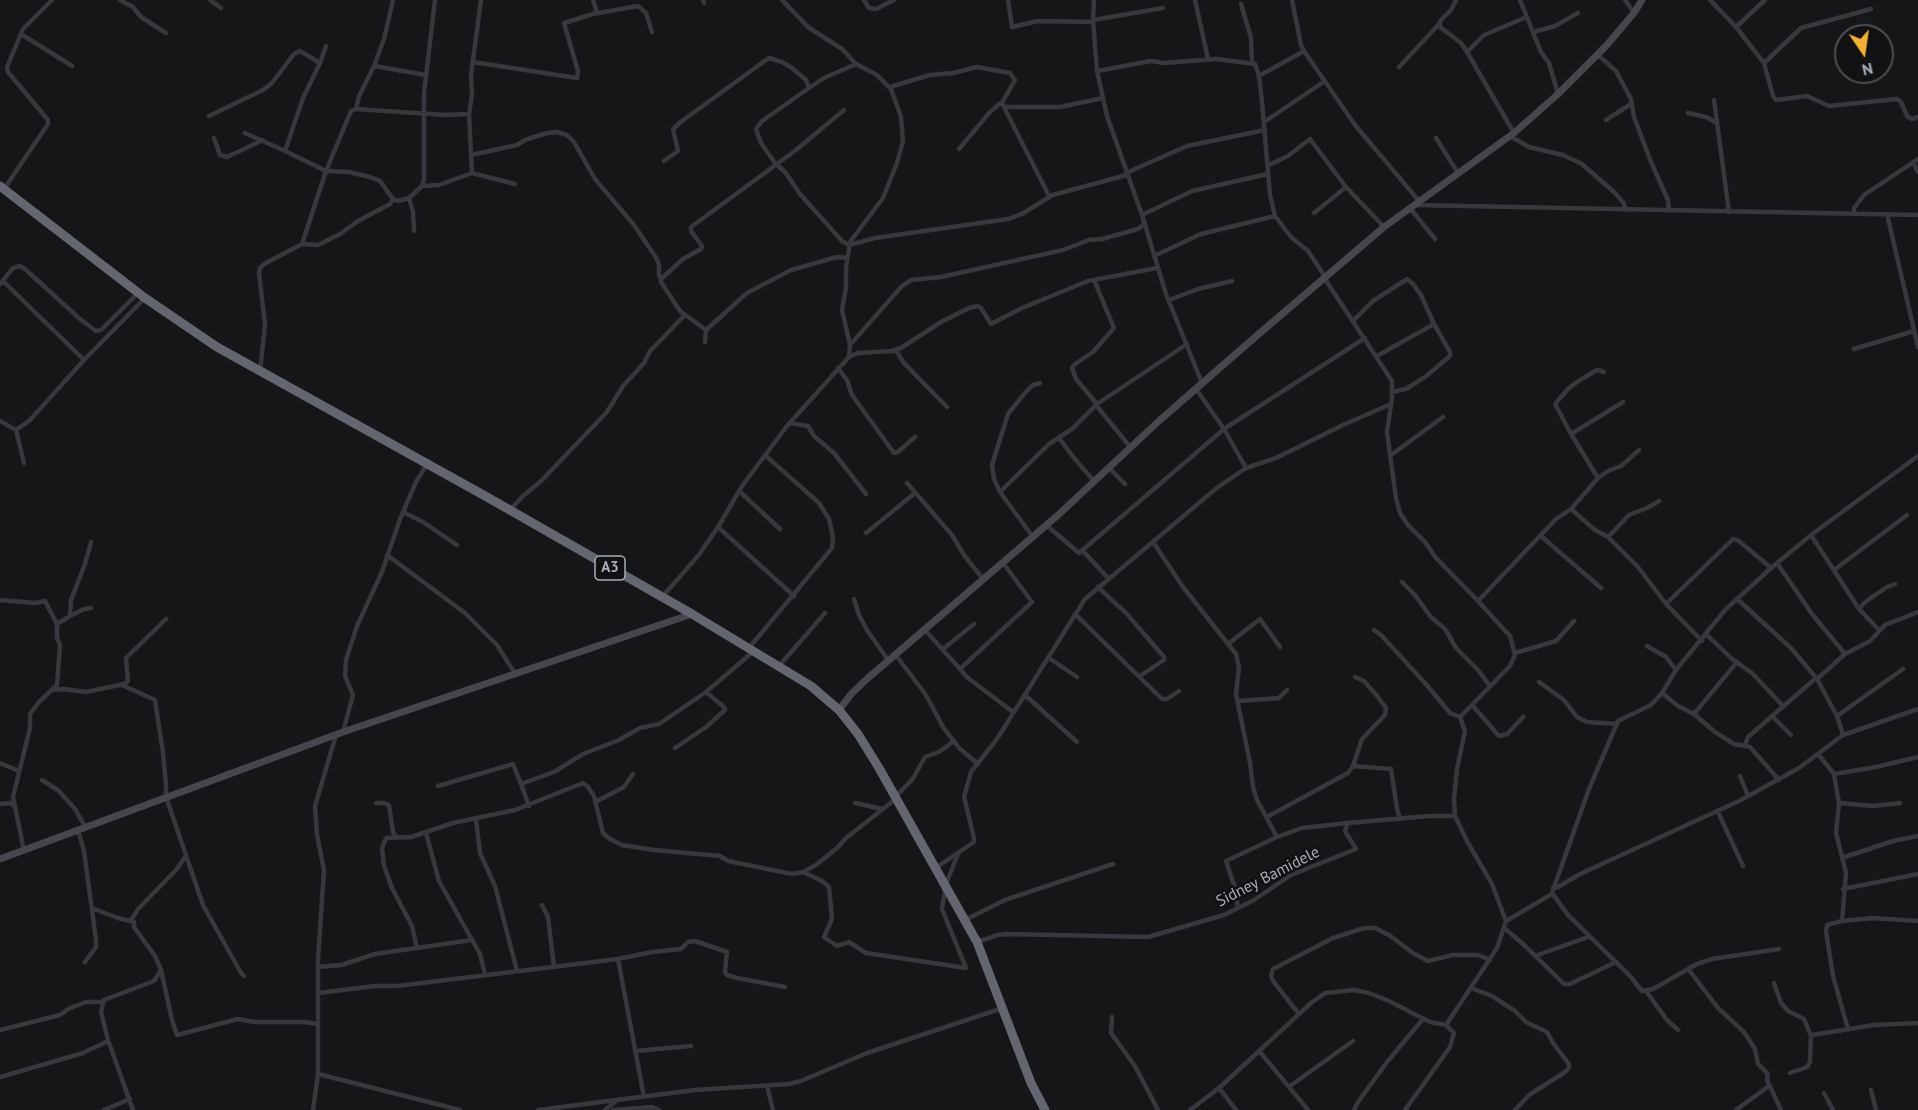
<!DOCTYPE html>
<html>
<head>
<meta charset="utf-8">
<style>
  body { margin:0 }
  #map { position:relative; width:1918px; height:1110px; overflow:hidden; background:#161618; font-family:"PT Sans",sans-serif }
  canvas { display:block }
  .north { position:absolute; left:1834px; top:24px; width:60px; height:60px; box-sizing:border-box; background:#111113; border:2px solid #4d4f55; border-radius:50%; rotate:167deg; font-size:16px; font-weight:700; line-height:24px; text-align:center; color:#a8adb8 }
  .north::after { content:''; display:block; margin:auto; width:21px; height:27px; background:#f2b134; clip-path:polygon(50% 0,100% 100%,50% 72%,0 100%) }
</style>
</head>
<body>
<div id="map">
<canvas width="1918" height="1110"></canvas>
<div class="north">N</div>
</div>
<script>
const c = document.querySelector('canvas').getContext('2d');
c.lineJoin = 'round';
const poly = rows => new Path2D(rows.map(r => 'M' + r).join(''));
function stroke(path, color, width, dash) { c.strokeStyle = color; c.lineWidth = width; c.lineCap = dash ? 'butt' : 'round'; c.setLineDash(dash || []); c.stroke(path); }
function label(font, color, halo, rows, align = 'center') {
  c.font = font + ' "PT Sans",sans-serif'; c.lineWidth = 5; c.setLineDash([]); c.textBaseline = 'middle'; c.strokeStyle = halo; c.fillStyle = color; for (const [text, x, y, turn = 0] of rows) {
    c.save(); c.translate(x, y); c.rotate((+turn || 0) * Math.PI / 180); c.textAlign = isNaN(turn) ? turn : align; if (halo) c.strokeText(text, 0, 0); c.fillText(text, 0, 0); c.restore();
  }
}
const street = poly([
  [120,0,133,7,141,17,166,33],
  [210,0,221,8],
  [393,0,384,39,374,66,359,96,356,109,351,111,326,171,349,172,370,177,380,181,393,199,398,201,409,198,413,212,414,231],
  [593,0,597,13],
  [703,0,704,3],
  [782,0,808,27,842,49,856,64],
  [864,0,869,8,876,9,894,0],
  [1008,0,1012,27,1038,21,1093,22],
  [1094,0,1093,20,1097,71,1107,116,1142,215,1166,294,1202,383],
  [1195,0,1208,59],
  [1292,0,1301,45,1304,51,1355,125,1419,201],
  [1456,0,1451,10,1440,21,1440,27,1461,43,1467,52,1514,133],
  [1520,0,1541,52,1549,63,1558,94],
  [1625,0,1634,13],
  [1710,0,1736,27,1764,63,1773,96,1776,100,1807,96,1829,106,1897,99,1901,102,1907,116,1912,119,1918,117],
  [1241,4,1251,38,1252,62],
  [1093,20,1163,8],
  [1736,27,1765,0],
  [1533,32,1555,26,1578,13],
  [21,34,72,66],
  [1467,52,1484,35,1527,17],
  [1598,55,1616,71,1631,99,1634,117,1651,162,1668,200,1669,211],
  [473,62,577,78,578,71,564,23,593,14,638,6,646,13,652,32],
  [1764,63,1801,28,1871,9],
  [374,66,426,75],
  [1399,67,1440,23],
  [1097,71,1151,61,1164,63,1216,59,1255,64,1259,76,1262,102,1270,195,1275,216,1291,237,1308,251,1326,278],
  [1259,76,1304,51],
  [891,89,877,75,856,64,824,78,809,88,762,121,756,129,761,143,775,163,785,172,800,194,842,241,849,245,875,238,1008,219,1022,214,1051,196],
  [1714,100,1729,212],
  [1005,107,1060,107,1103,98],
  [356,109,445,115,469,114],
  [1688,113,1706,117,1717,123],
  [209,116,263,90,272,83,294,54,300,51,320,63],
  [1606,120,1631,104],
  [1264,122,1325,81],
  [245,133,285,151],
  [1510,136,1529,147,1563,155,1582,164,1614,192,1623,202,1626,210],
  [214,138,220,155,227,157,263,140],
  [1436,138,1458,173],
  [959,149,990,112,1002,102],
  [471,155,517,145,525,140,547,133,557,132,567,135,574,142,595,179,634,225,657,259,659,265,659,274,661,280],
  [664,161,678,151,673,129,682,121,766,60,769,58,782,62,792,68,806,80,809,88],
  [1913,162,1918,172],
  [1269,165,1288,156,1310,139,1346,187,1384,227],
  [472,173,469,114,472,95,471,75,481,0],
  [1126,173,1187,146,1265,130],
  [422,186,439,185,472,173,515,184],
  [4,189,48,124,48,120,8,72,7,67,23,29,52,0],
  [409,198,422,186,424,180,424,93,435,0],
  [1414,205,1918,215],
  [1410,208,1435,239],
  [1314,213,1346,187],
  [1854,214,1854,208,1864,195,1918,159],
  [1887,214,1918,347],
  [1142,215,1192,191,1268,174],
  [302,244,326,171,285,151,303,98,320,63,326,46],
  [1154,256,1201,234,1275,216],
  [1325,279,1392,381,1392,398,1387,432,1396,498,1400,513,1408,525,1425,542,1436,558,1478,601,1556,519,1571,509,1598,478,1571,434,1555,404,1568,389,1577,382,1597,370,1604,372],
  [1094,280,1114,328,1093,352,1075,364,1072,368,1076,379,1097,404],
  [3,281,84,360],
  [0,284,13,268,20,266,25,269,80,319,96,331,101,330,138,293],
  [1169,300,1198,289,1232,281],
  [1353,321,1373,301,1407,279,1413,284,1421,295,1434,324,1450,352,1450,356,1425,377,1406,389,1392,392],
  [706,330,680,311,661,282,661,279,683,259,701,249,702,246,691,231,691,227,796,150,844,110],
  [705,342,706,330,747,293,791,270,837,257,847,258],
  [850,345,901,287,911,280,941,277,1063,250,1089,240,1102,239,1138,229,1144,224],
  [1854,349,1914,331],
  [896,350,903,362,947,407],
  [1377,356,1434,324],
  [849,357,850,345,842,310,846,287,846,268,850,242,883,198,897,163,903,141,901,117,891,89,893,86,930,75,953,73,977,67,1010,73,1015,80,1002,103,1049,196,1127,175],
  [838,368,847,380,852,395,894,453,898,452,915,437],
  [260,371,265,325,259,273,260,268,264,264,302,244,318,245,340,234,358,221,390,204,393,199],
  [1196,389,1224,429,1246,468],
  [1096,405,1131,448],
  [0,421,16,430,29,421,84,360,145,298],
  [790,423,808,426,814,436,834,453,866,494],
  [16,430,24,463],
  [1571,434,1623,402],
  [1059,438,1074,458,1094,481],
  [1391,455,1443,417],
  [1109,468,1125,484],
  [1598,478,1608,471,1621,466,1639,450],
  [907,483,952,535,964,555,983,579],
  [739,491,780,529],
  [1000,492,1049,444,1072,429,1097,404,1187,344],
  [1571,509,1595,530,1608,537,1629,515,1647,508,1659,501],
  [510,510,523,496,541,481,607,412,623,386,644,363,650,351,685,315],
  [403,512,423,522,457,545],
  [1046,525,1079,553,1224,429,1365,338],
  [718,527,794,596],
  [866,533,915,493],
  [1811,535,1859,609,1879,630],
  [1541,536,1601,588],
  [1033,537,1000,492,994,479,992,465,1008,414,1024,394,1033,385,1040,383],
  [1608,537,1638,567,1666,604,1702,641],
  [1153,542,1183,587,1236,654,1239,667,1236,694,1250,763,1253,787,1257,800,1277,837,1302,828,1348,823],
  [1083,551,1108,578],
  [387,555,465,613,497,645,516,675],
  [1777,563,1812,614,1845,654],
  [1834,570,1907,515],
  [1402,582,1415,595,1430,616,1445,629,1456,648,1478,670,1490,686],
  [1098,587,1127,614,1164,657,1164,660,1140,676],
  [662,597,698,556,718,527,742,486,787,426,849,357,858,353,892,351,901,348,941,322,969,308,978,306,981,308,991,324,1022,308,1088,281,1157,268],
  [854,599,859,615,867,630,888,660],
  [0,600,35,603,45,601,57,624,57,638,60,645,57,685,39,702,30,714,30,728,13,797,24,851],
  [1666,604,1733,539,1739,541,1771,568],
  [1859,609,1865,602,1887,587,1895,584],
  [1075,614,1162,699,1167,699,1179,691],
  [70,616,84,609,91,608],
  [57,624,70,616,71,600,85,564,91,542],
  [924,629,960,669,1032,602,1003,563],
  [1374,630,1381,635,1425,683,1450,713,1460,717],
  [1707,635,1732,659,1752,673,1783,706],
  [1228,644,1260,619,1280,647],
  [1647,646,1666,657,1676,670],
  [749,648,832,548,833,537,829,519,819,503,765,455],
  [943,649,974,624],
  [1515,653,1556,641,1574,621],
  [895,654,926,695,943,727,959,748,978,764],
  [1049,658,1077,677],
  [779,666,825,613],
  [960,669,968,678,1013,712],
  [1817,679,1845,654,1870,641,1885,625,1918,612],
  [1539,682,1564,700,1577,717,1587,722,1617,724],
  [122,685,155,700,163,753,166,785,166,797,203,905,241,973,244,976],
  [53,690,64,689,86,692,124,684,128,681,126,658,166,619],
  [1662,693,1678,706,1694,714,1715,732,1734,744,1750,747,1779,780],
  [1025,695,1077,742],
  [1238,701,1279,698,1287,690],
  [1473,706,1499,736,1507,734,1523,717],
  [1694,714,1737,662],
  [1772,716,1791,735],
  [1837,716,1903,669],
  [1460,717,1510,666,1515,655,1510,636,1478,601],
  [343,732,353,695,345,676,346,660,357,626,382,572,400,519,416,482,427,464],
  [1843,735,1918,709],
  [1745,745,1748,737,1816,678],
  [675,748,706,727,725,710,724,707,706,692],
  [1818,754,1834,774,1876,767,1918,757],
  [0,763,19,771],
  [1353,766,1391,769,1397,809,1400,819],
  [1834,774,1839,803,1836,833,1846,873,1842,921],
  [1740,776,1748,796],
  [42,780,59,791,75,809,86,828],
  [438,786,513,764,521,784],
  [896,796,912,780,925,757,939,752,954,741],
  [595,802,624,787,633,774],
  [376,803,384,803,389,805,393,832,396,837],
  [855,803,882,809],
  [1839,803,1873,806,1900,803],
  [0,804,11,803,14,806],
  [529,806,521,784,554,772,583,754,619,740,640,728,659,724,706,692,754,651],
  [1718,812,1743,866],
  [1455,816,1454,799,1457,769,1465,731,1460,717],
  [1267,817,1348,773,1353,766,1362,739,1385,715,1386,708,1378,697,1364,681,1355,677],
  [476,819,480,853,495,886,517,971],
  [78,830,84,851,96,940,96,947,85,962],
  [426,833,439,881,480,954,485,975],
  [1842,858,1893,841,1918,836],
  [937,867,974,842,974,838,964,797,971,772,997,739,1085,599,1218,487,1246,468,1276,458,1343,425,1391,404],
  [803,872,822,881,829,887,832,919,824,937,837,946,849,942,866,953,966,968,942,909,946,884,958,854],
  [1553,888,1558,887,1580,874,1739,801,1799,768,1843,735,1837,716,1817,679,1791,648,1737,599],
  [1843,889,1918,874],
  [542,905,548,917,554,967],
  [92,908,118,918,134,922,134,927,155,956,161,970,172,1020,177,1035,238,1019,254,1022,304,1022,318,1024],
  [1238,908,1234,885,1226,861,1277,837],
  [131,920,139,908,177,869,185,857],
  [965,920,1005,900,1113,864],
  [1506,921,1552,894],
  [1504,928,1522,943,1564,984,1570,984,1616,962],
  [977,942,998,935,1007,934,1148,937,1224,915,1254,900,1291,875,1356,849,1345,831,1348,823,1429,816,1455,816,1467,841,1492,884,1506,921,1497,948,1446,1025,1430,1022,1389,1001,1369,993,1354,990,1325,993,1311,1003,1219,1088,1190,1110],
  [417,948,412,926,392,888,384,866,382,848,386,838,411,837,453,823,515,810,583,783,588,787,594,796,603,833,610,839,622,845,654,850,720,856,728,861,792,874,803,872,816,865,837,848,846,838,897,798],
  [1779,949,1712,959,1697,964,1653,989,1642,991,1631,977,1568,915,1552,893,1589,789,1618,721,1651,705,1662,693,1676,670,1725,610,1771,568,1811,535,1918,456],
  [1535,956,1588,937],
  [618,959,652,952,681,949,688,942,695,941,727,952,725,972,727,975,737,978,785,987],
  [318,967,341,965,375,954,472,940],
  [1689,970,1718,1008,1744,1032,1755,1049,1758,1064,1768,1074,1767,1080,1781,1110],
  [1774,983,1781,1003,1788,1011,1804,1019,1811,1036],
  [1471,988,1492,996,1515,1011,1526,1022,1547,1032,1553,1043,1569,1064,1569,1068,1565,1072,1529,1095,1515,1110],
  [1646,991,1667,1020,1678,1030],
  [318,993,375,986,397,986,618,959,644,1097],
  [1299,1014,1273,981,1271,976,1273,969,1333,938,1364,928,1375,928,1389,935,1413,953,1428,961,1453,955,1478,955,1490,960],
  [1112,1017,1111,1033,1135,1066,1158,1110],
  [1848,1029,1833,976,1826,931,1827,925,1842,921,1873,918,1918,921],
  [0,1030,60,1015,68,1009,86,1002,103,1002],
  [635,1051,691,1046],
  [1260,1052,1308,1110],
  [1790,1073,1807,1067,1810,1062,1811,1036,1812,1035,1874,1025,1918,1023],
  [318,1074,460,1110],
  [0,1077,83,1053,108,1041],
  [767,1086,773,1110],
  [1290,1086,1353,1041],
  [1219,1088,1236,1110],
  [1871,1090,1876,1110],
  [1824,1093,1833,1110],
  [104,1110,130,1099],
  [133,1110,108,1040,101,1012,104,1000,154,981,161,970],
  [313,1110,318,1074,318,959,324,870,317,835,315,806,336,735],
  [538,1110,695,1090,789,1084,801,1081,867,1053,1003,1008],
  [605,1110,616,1101],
  [613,1110,652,1107,659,1110],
  [1354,1110,1358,1102,1387,1062,1423,1019],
  [1405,1110,1450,1047,1454,1033,1446,1025],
  [1736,1110,1769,1086]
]);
const secondary = poly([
  [839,710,852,693,868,678,1057,516,1160,420,1261,332,1384,227,1514,133,1558,94,1606,46,1634,13,1642,0],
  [0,859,343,732,692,614]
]);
const highway = poly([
  [0,186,145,298,217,347,487,497,692,614,811,686,839,710,858,734,879,768,977,942,1031,1083,1045,1110]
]);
const shields = [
  [610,568,30]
];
const shieldNames = [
  ["A3",610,568]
];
const streetNames = [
  ["Sidney Bamidele",1268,877,-27]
];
stroke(street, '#37383d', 4.5);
stroke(secondary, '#45474d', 7);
stroke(highway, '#63666e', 9);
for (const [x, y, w] of shields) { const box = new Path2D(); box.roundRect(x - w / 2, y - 12, w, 24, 4.5); c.fillStyle = '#111113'; c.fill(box); stroke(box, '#a8adb8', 1.5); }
label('bold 15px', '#a8adb8', null, shieldNames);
label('16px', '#a8adb8', '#111113', streetNames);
</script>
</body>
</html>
